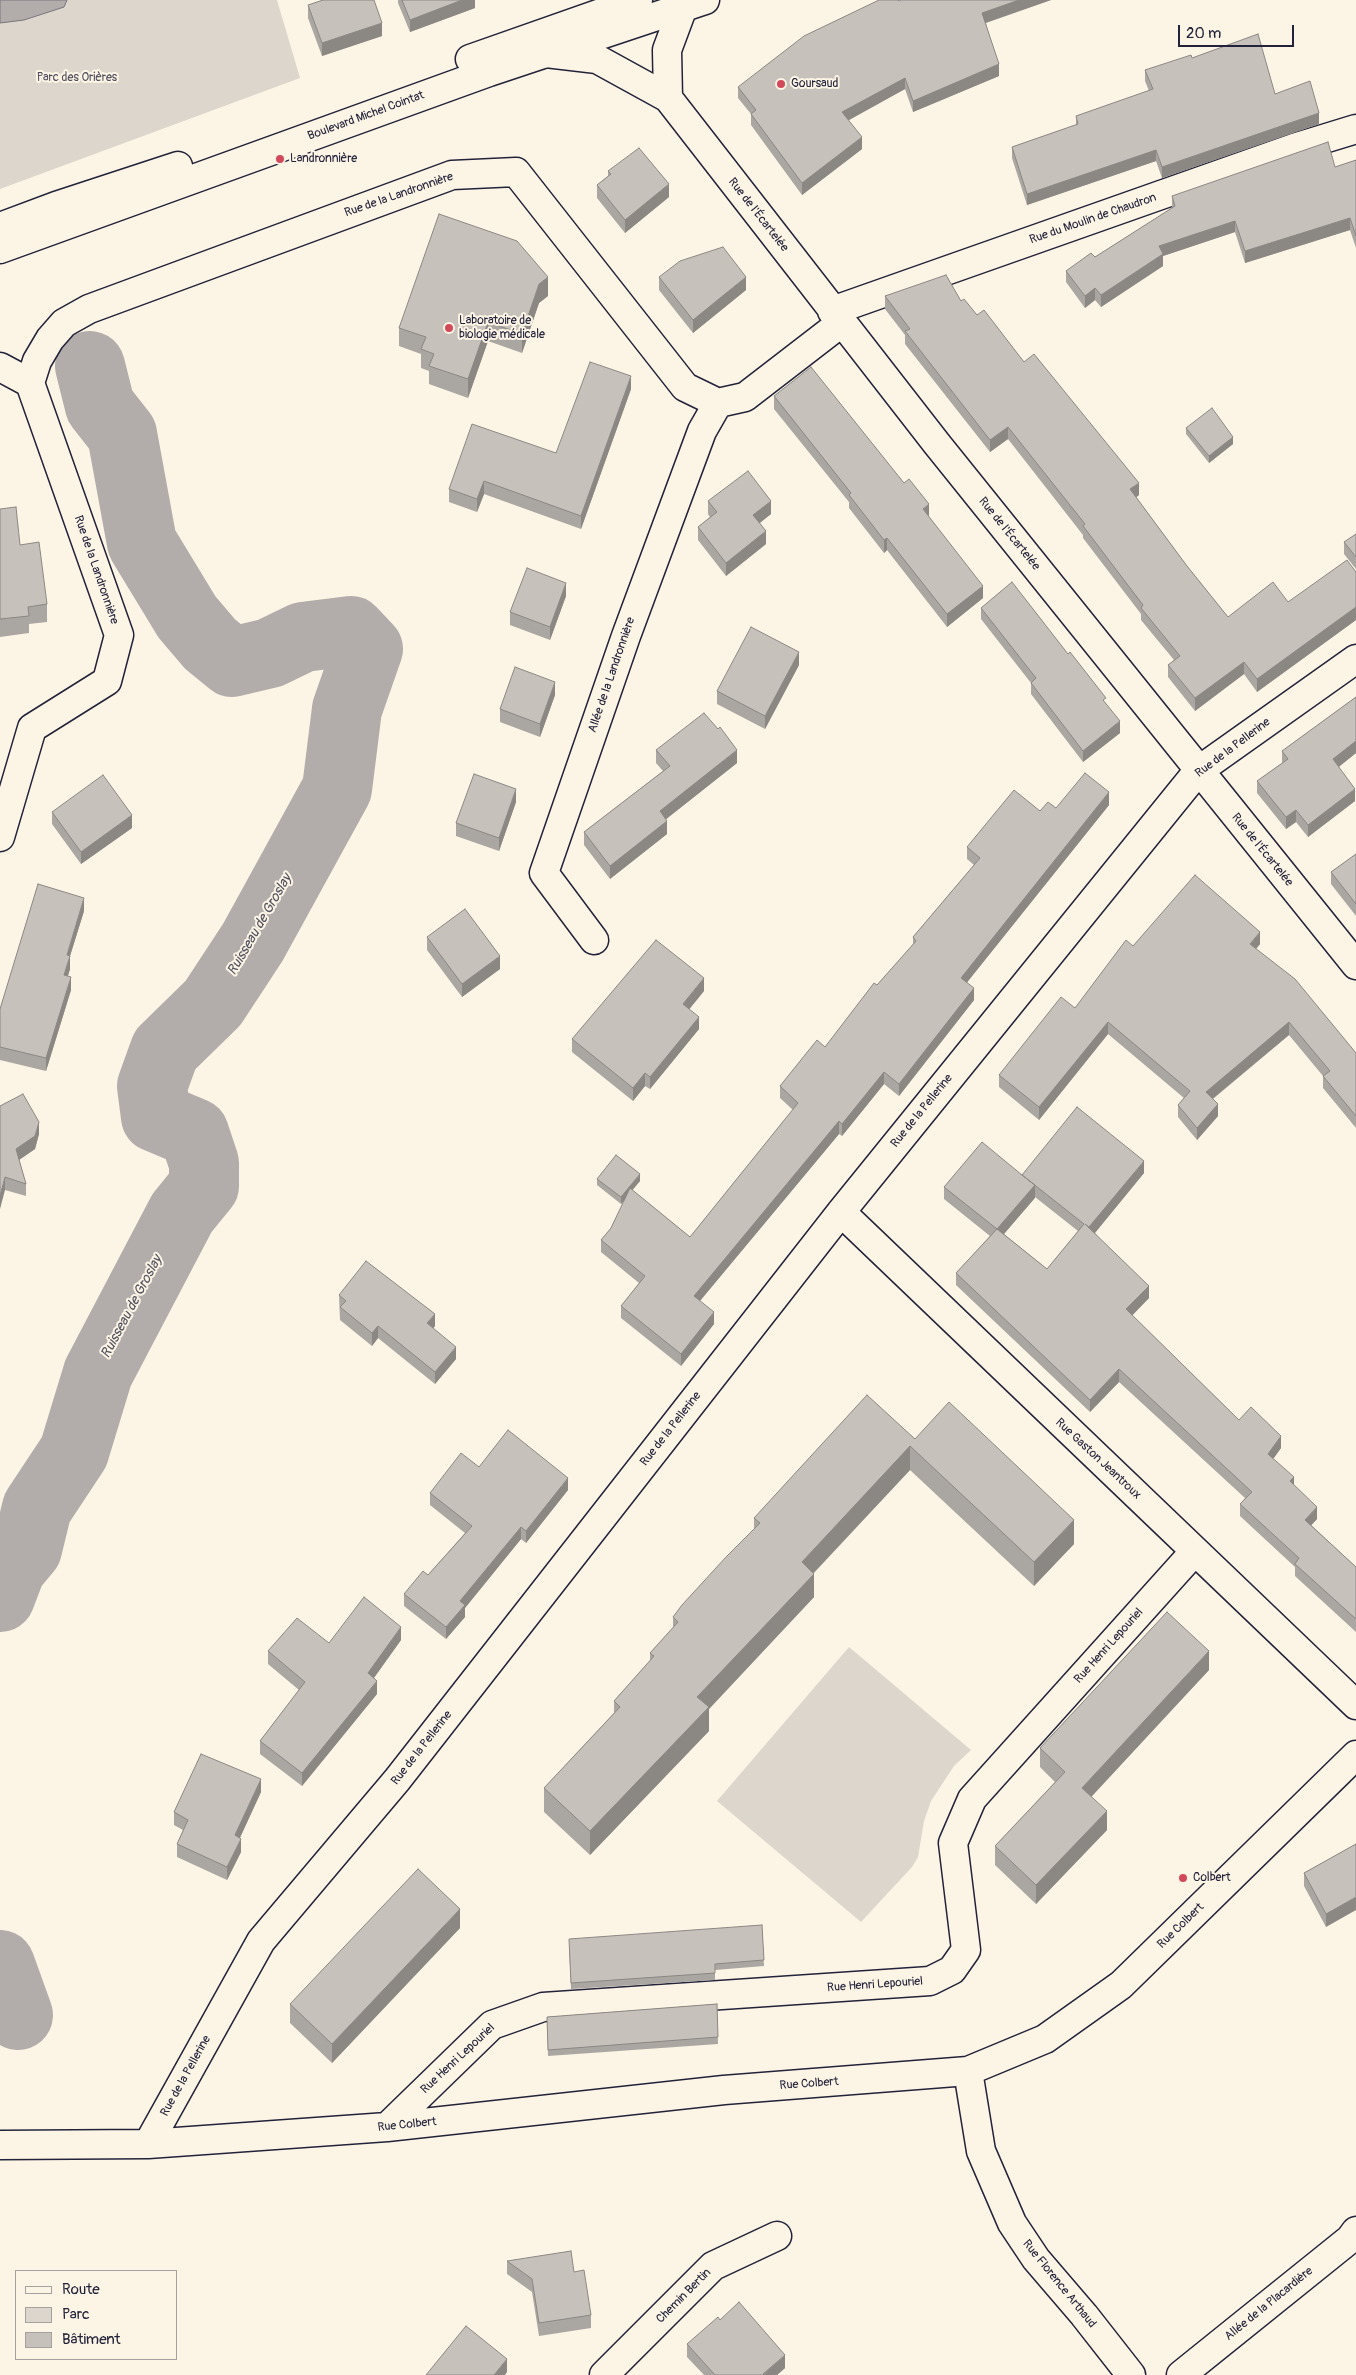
<!DOCTYPE html>
<html>
<head>
<meta charset="utf-8">
<style>
  body { margin:0 }
  #map { position:relative; width:1356px; height:2375px; overflow:hidden; background:#fcf5e5; font-family:Pangolin,sans-serif }
  canvas { display:block }
  .legend { position:absolute; left:15px; top:2270px; width:162px; height:90px; box-sizing:border-box; background:#fcf5e5; border:1px solid #a5a1a1; margin:0; padding:6px 9px; list-style:none; font-size:15px; color:#22223b }
  .legend li { display:flex; align-items:center; gap:10px; height:25px }
  .legend b { width:25px; border:1px solid #a5a1a1 }
  .scale { position:absolute; left:1178px; top:25px; width:116px; height:22px; box-sizing:border-box; border:2px solid #22223b; border-top:0; padding-left:6px; font-size:15px; line-height:18px; white-space:nowrap; color:#22223b; -webkit-text-stroke:4px #fcf5e5; paint-order:stroke }
</style>
</head>
<body>
<div id="map">
<canvas width="1356" height="2375"></canvas>
<ul class="legend">
<li><b style="height:6px;background:#fcf5e5"></b>Route</li>
<li><b style="height:14px;background:#dcd6cc"></b>Parc</li>
<li><b style="height:14px;background:#c6c1bb"></b>Bâtiment</li>
</ul>
<div class="scale">20 m</div>
</div>
<script>
const c = document.querySelector('canvas').getContext('2d');
c.lineJoin = 'round';
function fillPath(path, color) { c.fillStyle = color; c.fill(path, 'evenodd'); }
const poly = rows => new Path2D(rows.map(r => 'M' + r).join(''));
function stroke(path, color, width, dash) { c.strokeStyle = color; c.lineWidth = width; c.lineCap = dash ? 'butt' : 'round'; c.setLineDash(dash || []); c.stroke(path); }
function label(font, color, halo, rows, align = 'center') {
  c.font = font + ' Pangolin,sans-serif'; c.lineWidth = 4; c.setLineDash([]); c.textBaseline = 'middle'; c.strokeStyle = halo; c.fillStyle = color; for (const [text, x, y, turn = 0] of rows) {
    c.save(); c.translate(x, y); c.rotate((+turn || 0) * Math.PI / 180); c.textAlign = isNaN(turn) ? turn : align; if (halo) c.strokeText(text, 0, 0); c.fillText(text, 0, 0); c.restore();
  }
}
const green = poly([
  [0,0,277,0,300,78,0,189],
  [849,1647,971,1750,954,1766,931,1801,924,1821,918,1857,912,1867,861,1922,717,1801]
]);
const water = poly([
  [0,0,67,0,64,7,24,20,0,23,0,0]
]);
const river = poly([
  [0,1597,11,1568,27,1549,37,1508,74,1452,98,1373,182,1213,204,1186,204,1163,194,1133,156,1117,152,1086,165,1050,213,1003,253,942,337,789,347,709,368,649,351,631,303,637,270,653,232,662,210,644,187,617,142,543,122,434,100,406,90,366],
  [0,1965,18,2015]
]);
const minor = poly([
  [546,53,597,59,668,98,937,444,1356,965],
  [668,98,667,50,683,7],
  [832,311,1294,148,1356,129],
  [0,367,30,383],
  [0,837,32,728,107,681,119,635,30,383,37,361,50,339,64,323,89,309,452,175,516,172,685,387,718,403,745,397,841,323],
  [594,940,544,873,626,636,702,431,718,403],
  [841,1212,1356,1705],
  [968,2071,981,2151,1012,2223,1036,2259,1084,2315,1131,2375],
  [387,2127,492,2025,543,2007,930,1981,952,1970,966,1950,953,1843,972,1799,1195,1551],
  [148,2144,261,1941,397,1780,841,1212,1198,771,1356,659],
  [0,2145,148,2144,387,2127,724,2090,968,2071,1045,2039,1121,1985,1356,1755],
  [604,2375,713,2266,777,2236],
  [1181,2375,1350,2239,1356,2231]
]);
const major = poly([
  [470,59,638,0],
  [0,227,56,206,178,166],
  [0,249,489,72,705,0]
]);
const wall = poly([
  [398,0,475,0,475,8,410,32,398,3],
  [1051,0,986,23,999,76,913,112,905,89,848,120,862,149,802,195,751,125,751,114,738,98,738,87,899,1],
  [308,5,382,36,322,56,308,18],
  [1192,58,1275,94,1319,124,1162,178,1156,161,1027,205,1012,158,1012,147,1076,125,1076,116,1149,91,1145,81,1145,70],
  [1356,160,1356,248,1350,230,1245,263,1235,232,1163,256,1163,266,1101,307,1095,300,1085,308,1066,282,1066,271,1095,257,1172,208,1172,196,1335,167],
  [608,171,669,197,625,233,597,198,597,185,608,176],
  [659,277,746,290,693,333,659,290],
  [548,296,539,303,522,353,488,341,468,398,429,384,429,371,421,368,421,354,399,346,399,328],
  [885,296,961,301,977,315,1024,362,1139,495,1136,497,1187,566,1228,617,1288,602,1356,572,1356,620,1257,692,1244,674,1195,711,1168,677,1168,665,1174,660,1141,620,1141,614,1083,538,1083,535,1008,439,990,452,905,344,905,335,885,309],
  [631,389,581,529,484,494,477,512,449,502,449,489,556,453],
  [774,396,929,517,983,598,947,627,887,550,884,553,849,508,849,502,774,409],
  [1186,428,1233,444,1209,463,1186,434],
  [708,501,771,514,760,523,766,544,726,576,698,540,698,527,710,517,708,514],
  [0,509,20,545,47,604,47,622,29,624,29,633,0,637],
  [1356,534,1356,569,1344,554,1344,542],
  [566,596,550,640,510,625,510,612],
  [981,608,1106,704,1120,733,1083,762,1031,694,1031,683,981,619],
  [799,665,765,729,717,704,717,691],
  [555,695,540,737,500,722,500,709],
  [1356,697,1356,753,1339,767,1355,801,1308,837,1296,822,1286,829,1257,793,1257,781,1282,763,1282,751],
  [656,750,737,763,666,819,667,834,610,879,584,845,584,832,663,771,656,763],
  [516,802,499,851,456,836,456,823],
  [1109,805,967,982,974,1000,899,1096,884,1084,842,1136,839,1134,700,1301,714,1324,681,1366,621,1318,621,1306,639,1283,601,1252,601,1240,611,1228,625,1200,621,1204,597,1185,597,1179,640,1181,632,1190,690,1237,793,1110,780,1098,780,1086,825,1047,877,985,913,945,913,937,974,865,967,859,967,847,1040,811,1056,808],
  [52,812,132,828,81,864,52,824],
  [1356,854,1356,916,1331,884,1331,872],
  [84,911,70,956,70,969,68,976,71,990,46,1071,0,1060,0,1009],
  [427,937,500,969,462,997,427,950],
  [1260,944,1256,949,1356,1053,1356,1128,1323,1088,1323,1076,1289,1035,1213,1099,1218,1116,1197,1140,1178,1117,1178,1105,1184,1098,1108,1034,1039,1120,999,1087,999,1075,1075,1008,1133,946],
  [704,991,689,1009,699,1029,650,1089,645,1086,633,1101,572,1052,572,1039],
  [0,1106,39,1134,35,1149,19,1160,26,1184,26,1196,5,1190],
  [1144,1173,1095,1233,1149,1298,1132,1315,1239,1420,1281,1448,1273,1459,1294,1485,1317,1519,1311,1525,1356,1567,1356,1632,1295,1576,1295,1567,1240,1516,1240,1504,1245,1498,1119,1382,1090,1412,956,1285,956,1273,990,1236,944,1199,944,1187,1022,1175],
  [1035,1197,1078,1231,1047,1269,1004,1234],
  [339,1295,435,1326,433,1328,456,1359,435,1384,378,1338,372,1346,340,1320],
  [915,1439,1074,1544,1034,1586,910,1470,814,1573,814,1597,709,1709,709,1731,590,1855,544,1812,544,1788,614,1713,614,1701,650,1661,650,1653,673,1628,673,1617,754,1529,754,1518],
  [479,1467,568,1490,526,1543,521,1539,465,1608,465,1617,446,1639,404,1606,404,1594,428,1575,465,1533,430,1505,430,1493],
  [401,1640,374,1678,377,1694,302,1786,260,1754,260,1741,299,1690,268,1664,268,1651,329,1643],
  [1209,1670,1091,1796,1107,1830,1036,1904,995,1865,995,1846,1055,1782,1040,1767,1040,1748],
  [261,1792,240,1838,241,1852,227,1880,177,1857,177,1844,183,1830,174,1825,174,1812],
  [1356,1844,1326,1927,1304,1886,1304,1873],
  [762,1925,764,1966,715,1970,715,1980,571,1989,569,1946],
  [460,1928,332,2063,290,2023,290,2004],
  [717,2004,718,2044,548,2056,547,2017],
  [507,2261,574,2272,591,2315,591,2328,539,2336,532,2292,507,2274],
  [720,2320,785,2368,777,2375,704,2375,687,2357,687,2344]
]);
const shadedWall = poly([
  [462,0,475,0,475,8,410,32,410,20],
  [1019,0,1051,0,982,24,982,13],
  [382,23,382,36,322,56,322,43],
  [999,64,999,76,913,112,913,101],
  [905,78,905,89,842,124,842,112],
  [1319,113,1319,124,1162,178,1162,167],
  [862,137,862,149,802,195,802,183],
  [1156,150,1156,161,1027,205,1027,194],
  [669,184,669,197,625,233,625,220],
  [1350,218,1350,230,1245,263,1245,251],
  [1235,221,1235,232,1163,256,1163,266,1101,307,1101,295,1159,246],
  [548,277,548,296,539,303,522,353,522,334,539,284],
  [746,277,746,290,693,333,693,320],
  [1095,288,1095,300,1085,308,1085,296],
  [488,322,488,341,468,398,468,379],
  [631,376,631,389,581,529,581,516],
  [1008,427,1008,439,990,452,990,440],
  [1233,437,1233,444,1209,463,1209,456],
  [484,481,484,494,477,512,477,499],
  [1139,483,1139,495,1130,502,1130,489],
  [771,501,771,514,753,528,753,515],
  [929,504,929,517,923,509],
  [766,531,766,544,726,576,726,563],
  [887,538,887,550,884,553,884,540],
  [566,583,566,596,550,640,550,627],
  [983,586,983,598,947,627,947,614],
  [1356,607,1356,620,1257,692,1257,679],
  [799,652,799,665,765,729,765,716],
  [1244,662,1244,674,1195,711,1195,698],
  [555,682,555,695,540,737,540,724],
  [1120,721,1120,733,1083,762,1083,751],
  [1356,741,1356,753,1333,771,1333,759],
  [737,750,737,763,660,824,660,811],
  [516,789,516,802,499,851,499,838],
  [1355,789,1355,801,1308,837,1308,825],
  [1109,792,1109,805,961,990,961,978],
  [1296,810,1296,822,1286,829,1286,817],
  [132,815,132,828,81,864,81,852],
  [667,821,667,834,610,879,610,866],
  [84,898,84,911,70,956,70,969,64,988,64,975,67,955],
  [1260,932,1260,944,1250,956,1250,944],
  [500,956,500,969,462,997,462,984],
  [71,977,71,990,46,1071,46,1058],
  [704,978,704,991,683,1017,683,1004],
  [974,988,974,1000,899,1096,899,1084],
  [699,1017,699,1029,650,1089,650,1077],
  [1108,1022,1108,1034,1039,1120,1039,1107],
  [1289,1022,1289,1035,1206,1104,1206,1092],
  [884,1072,884,1084,842,1136,842,1124],
  [645,1073,645,1086,633,1101,633,1088],
  [1218,1104,1218,1116,1197,1140,1197,1128],
  [839,1121,839,1134,694,1308,694,1296],
  [39,1122,39,1134,35,1149,16,1162,16,1149],
  [1144,1161,1144,1173,1089,1240,1089,1227],
  [640,1174,640,1181,621,1204,621,1197],
  [5,1177,5,1190,0,1209,0,1196],
  [1035,1185,1035,1198,997,1242,997,1229],
  [1149,1286,1149,1298,1126,1322,1126,1309],
  [714,1312,714,1324,681,1366,681,1354],
  [435,1314,435,1326,427,1336,427,1323],
  [378,1326,378,1338,372,1346,372,1333],
  [456,1347,456,1359,435,1384,435,1372],
  [1119,1369,1119,1382,1090,1412,1090,1400],
  [1281,1436,1281,1448,1268,1466,1268,1454],
  [910,1446,910,1470,802,1585,802,1562],
  [1294,1477,1294,1489,1290,1481],
  [568,1478,568,1490,526,1543,526,1531],
  [1317,1507,1317,1519,1305,1532,1305,1520],
  [1074,1520,1074,1544,1034,1586,1034,1562],
  [521,1527,521,1539,465,1608,465,1617,446,1639,446,1627,460,1601],
  [814,1574,814,1597,709,1709,709,1731,590,1855,590,1831,697,1697],
  [401,1627,401,1640,368,1686,368,1673],
  [1209,1651,1209,1670,1082,1807,1082,1788],
  [377,1681,377,1694,302,1786,302,1773],
  [261,1779,261,1792,235,1848,235,1835],
  [1107,1811,1107,1830,1036,1904,1036,1885],
  [241,1839,241,1852,227,1880,227,1867],
  [1356,1897,1356,1910,1326,1927,1326,1914],
  [460,1909,460,1928,332,2063,332,2044],
  [785,2355,785,2368,777,2375,763,2375],
  [507,2359,507,2372,505,2375,494,2375]
]);
const building = poly([
  [323,0,374,0,382,23,322,43,308,5,323,0],
  [402,0,462,0,410,20,402,0],
  [879,0,898,0,899,1,901,0,1019,0,982,13,999,64,913,101,905,78,842,112,862,137,802,183,751,114,756,110,738,87,804,36,879,0],
  [1258,34,1275,94,1310,81,1319,113,1162,167,1156,150,1027,194,1012,147,1078,124,1076,116,1153,89,1145,70,1191,55,1192,58,1258,34],
  [1328,142,1335,167,1356,160,1356,236,1350,218,1245,251,1235,221,1159,246,1163,254,1101,295,1095,288,1085,296,1066,271,1091,253,1095,257,1175,206,1172,196,1328,142],
  [639,148,669,184,625,220,597,185,611,174,608,171,639,148],
  [439,214,517,241,548,277,539,284,522,334,488,322,468,379,429,366,434,354,421,349,426,337,399,328,439,214],
  [723,247,746,277,693,320,659,277,680,261,723,247],
  [946,275,961,301,964,299,977,315,984,310,1024,362,1034,354,1139,483,1130,489,1187,566,1228,617,1273,582,1288,602,1347,560,1356,572,1356,607,1257,679,1244,662,1195,698,1168,665,1180,656,1141,608,1143,605,1083,526,1085,524,1008,427,990,440,905,331,910,329,885,296,946,275],
  [590,362,631,376,581,516,484,481,477,499,449,489,472,424,556,453,590,362],
  [811,367,904,483,909,479,929,504,923,509,983,586,947,614,887,538,884,540,849,495,851,493,774,396,811,367],
  [1212,408,1233,437,1209,456,1186,428,1212,408],
  [748,471,771,501,753,515,766,531,726,563,698,527,717,512,708,501,748,471],
  [16,507,20,545,39,542,47,604,28,607,29,616,0,619,0,509,16,507],
  [1356,534,1356,557,1344,542,1356,534],
  [527,568,566,583,550,627,510,612,527,568],
  [1012,582,1068,654,1070,652,1106,698,1103,700,1120,721,1083,751,1031,683,1036,678,981,608,1012,582],
  [751,627,799,652,765,716,717,691,751,627],
  [515,667,555,682,540,724,500,709,515,667],
  [1356,697,1356,741,1333,759,1355,789,1308,825,1296,810,1286,817,1257,781,1288,759,1282,751,1356,697],
  [704,713,718,729,720,727,737,750,660,811,667,821,610,866,584,832,670,766,656,750,704,713],
  [1085,773,1109,792,961,978,974,988,899,1084,884,1072,842,1124,839,1121,694,1296,714,1312,681,1354,621,1306,645,1276,601,1240,611,1228,630,1188,690,1237,798,1103,780,1086,817,1040,825,1047,874,983,877,985,916,941,913,937,980,858,967,847,1014,790,1040,811,1048,802,1056,808,1085,773],
  [474,774,516,789,499,838,456,823,474,774],
  [103,775,132,815,81,852,52,812,103,775],
  [1356,854,1356,904,1331,872,1356,854],
  [1195,875,1260,932,1250,944,1295,979,1356,1053,1356,1116,1323,1076,1330,1071,1289,1022,1206,1092,1218,1104,1197,1128,1178,1105,1190,1091,1108,1022,1039,1107,999,1075,1061,997,1075,1008,1126,940,1133,946,1195,875],
  [38,884,84,898,67,955,70,956,64,975,71,977,46,1058,0,1047,0,1009,38,884],
  [465,909,500,956,462,984,427,937,465,909],
  [656,940,704,978,683,1004,699,1017,650,1077,645,1073,633,1088,572,1039,656,940],
  [23,1094,39,1122,35,1136,16,1149,26,1184,5,1177,0,1196,0,1106,23,1094],
  [1077,1107,1144,1161,1089,1227,1085,1224,1149,1286,1126,1309,1239,1420,1251,1407,1281,1436,1268,1454,1294,1477,1290,1481,1317,1507,1305,1520,1356,1567,1356,1619,1295,1564,1299,1558,1240,1504,1252,1492,1119,1369,1090,1400,956,1273,997,1229,944,1187,982,1142,1022,1175,1077,1107],
  [1022,1175,1084,1224,1047,1269,997,1229,1035,1185,1022,1175],
  [616,1155,640,1174,621,1197,597,1179,616,1155],
  [366,1261,435,1314,427,1323,456,1347,435,1372,378,1326,372,1333,340,1307,346,1301,339,1295,366,1261],
  [867,1395,915,1439,949,1402,1074,1520,1034,1562,910,1446,802,1562,814,1574,697,1697,709,1707,590,1831,544,1788,620,1707,614,1701,654,1656,650,1653,678,1622,673,1617,682,1605,726,1557,760,1523,754,1518,867,1395],
  [508,1430,568,1478,526,1531,521,1527,460,1601,465,1605,446,1627,404,1594,423,1571,428,1575,472,1526,430,1493,461,1453,479,1467,508,1430],
  [364,1597,401,1627,368,1673,377,1681,302,1773,260,1741,305,1682,268,1651,297,1618,329,1643,364,1597],
  [1167,1612,1209,1651,1082,1788,1107,1811,1036,1885,995,1846,1065,1772,1040,1748,1167,1612],
  [201,1754,261,1779,235,1835,241,1839,227,1867,177,1844,188,1820,174,1812,201,1754],
  [1356,1844,1356,1897,1326,1914,1304,1873,1356,1844],
  [418,1869,460,1909,332,2044,290,2004,418,1869],
  [762,1925,764,1960,715,1964,715,1973,571,1983,569,1939,762,1925],
  [717,2004,718,2037,548,2050,547,2017,717,2004],
  [571,2251,574,2272,584,2270,591,2315,539,2323,532,2279,507,2261,571,2251],
  [739,2302,785,2355,763,2374,764,2375,715,2375,687,2344,718,2317,720,2320,739,2302],
  [466,2326,507,2359,494,2375,426,2375,466,2326]
]);
const markers = [
  [781,84,5,"#d1495b"],
  [280,159,5,"#d1495b"],
  [449,328,5,"#d1495b"],
  [1183,1878,5,"#d1495b"]
];
const parkNames = [
  ["Parc des Orières",77,78]
];
const poiNames = [
  ["Goursaud",791,84],
  ["Landronnière",290,159],
  ["Laboratoire de",459,321],
  ["biologie médicale",459,335],
  ["Colbert",1193,1878]
];
const streetNames = [
  ["Boulevard Michel Cointat",366,116,-20],
  ["Rue de la Landronnière",399,195,-19],
  ["Rue de l'Écartelée",758,215,52],
  ["Rue du Moulin de Chaudron",1093,219,-19],
  ["Rue de l'Écartelée",1009,534,51],
  ["Rue de la Landronnière",96,570,71],
  ["Allée de la Landronnière",612,675,-71],
  ["Rue de la Pellerine",1233,748,-37],
  ["Rue de l'Écartelée",1262,850,51],
  ["Rue de la Pellerine",922,1111,-51],
  ["Rue de la Pellerine",671,1429,-52],
  ["Rue Gaston Jeantroux",1098,1459,43],
  ["Rue Henri Lepouriel",1109,1646,-48],
  ["Rue de la Pellerine",422,1748,-52],
  ["Rue Colbert",1181,1926,-44],
  ["Rue Henri Lepouriel",875,1985,-4],
  ["Rue Henri Lepouriel",458,2059,-43],
  ["Rue de la Pellerine",186,2076,-61],
  ["Rue Colbert",809,2084,-4],
  ["Rue Colbert",407,2125,-6],
  ["Rue Florence Arthaud",1059,2284,51],
  ["Chemin Bertin",684,2296,-45],
  ["Allée de la Placardière",1269,2304,-39]
];
const waterNames = [
  ["Ruisseau de Groslay",260,925,-60],
  ["Ruisseau de Groslay",132,1307,-62]
];
fillPath(green, '#dcd6cc');
fillPath(water, '#b2adab');
stroke(water, '#78757e', 1);
stroke(river, '#b2adab', 70);
stroke(minor, '#22223b', 31);
stroke(major, '#22223b', 31);
stroke(minor, '#fcf5e5', 28);
stroke(major, '#fcf5e5', 28);
fillPath(wall, '#aaa6a1');
fillPath(shadedWall, '#8b8783');
fillPath(building, '#c6c1bb');
stroke(building, '#8b8783', 1);
for (const [x, y, r, color] of markers) { const dot = new Path2D(); dot.arc(x, y, r, 0, 2 * Math.PI); c.fillStyle = color; c.fill(dot); stroke(dot, '#fcf5e5', 2); }
label('12px', '#504f5f', '#fcf5e5', parkNames);
label('12px', '#22223b', '#fcf5e5', poiNames, 'left');
label('12px', '#22223b', '#fcf5e5', streetNames);
label('italic 14px', '#545362', '#fcf5e5', waterNames);
</script>
</body>
</html>
